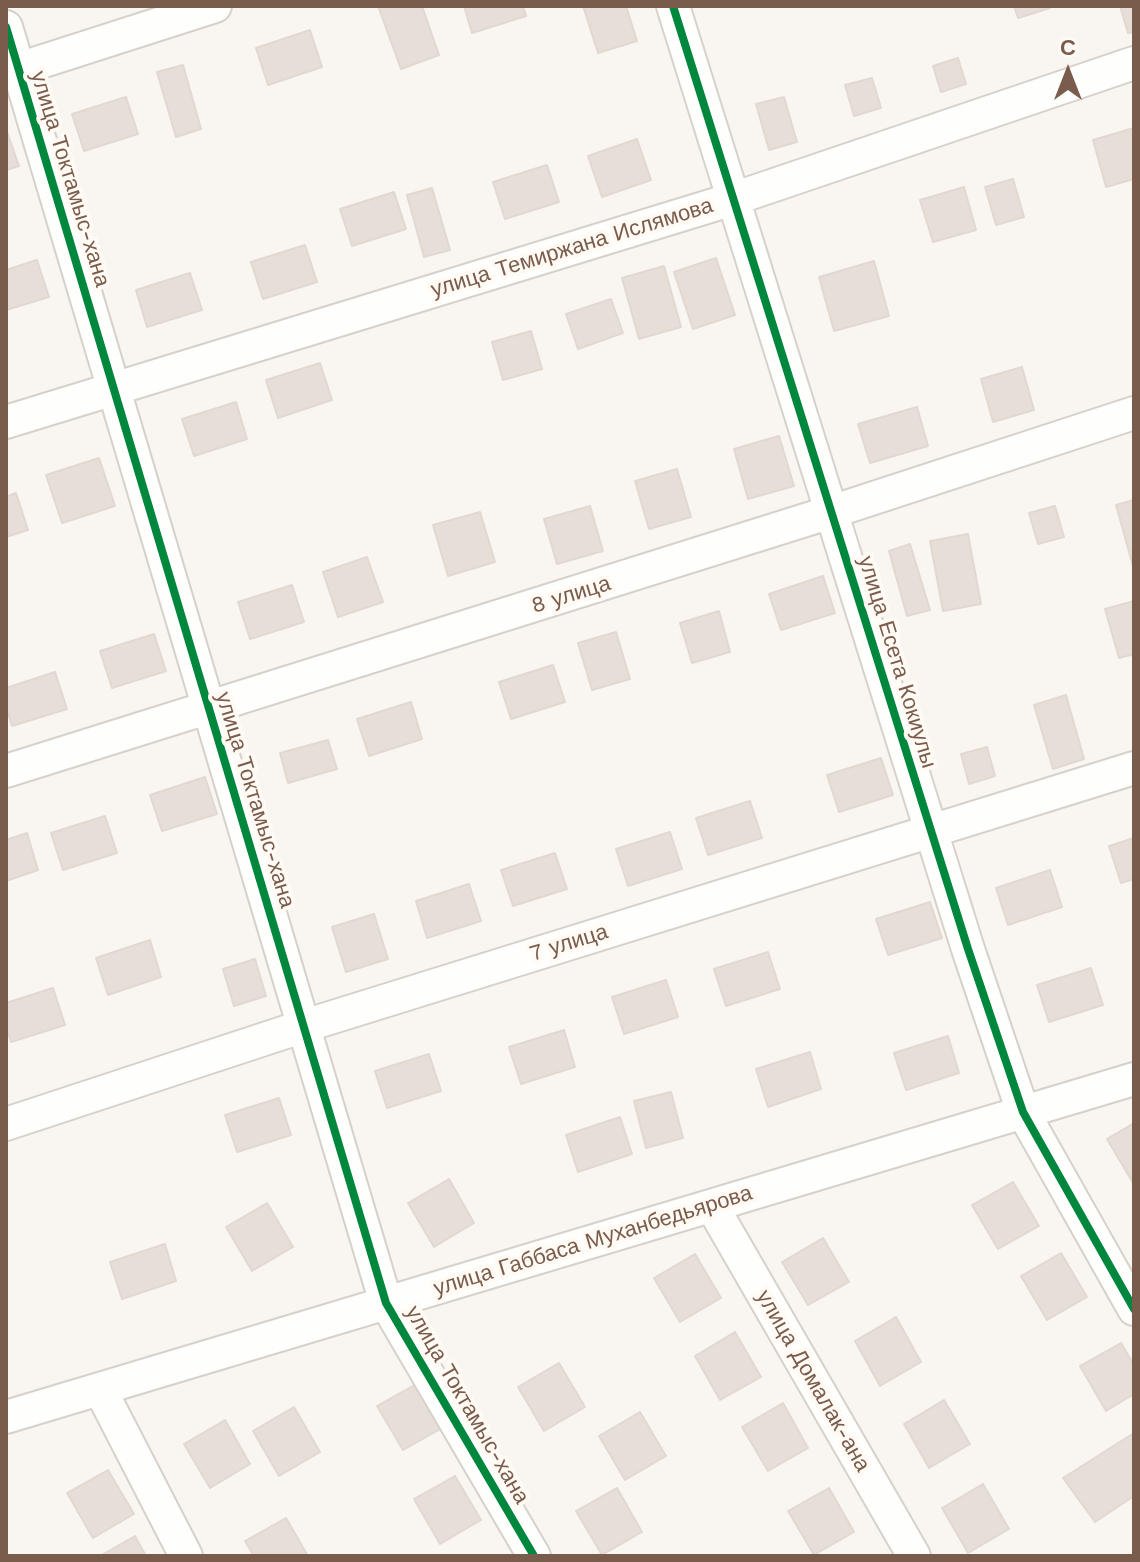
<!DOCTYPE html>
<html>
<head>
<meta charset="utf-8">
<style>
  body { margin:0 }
  #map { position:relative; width:1140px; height:1562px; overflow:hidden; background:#f9f5f0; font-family:"Work Sans",sans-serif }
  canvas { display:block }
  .frame { position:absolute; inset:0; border:8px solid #7a5c4d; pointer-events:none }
  .north { position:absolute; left:1028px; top:32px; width:80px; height:80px; -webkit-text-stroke:6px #fffaf3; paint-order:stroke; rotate:0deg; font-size:22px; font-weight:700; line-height:32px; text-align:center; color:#7a5c4d }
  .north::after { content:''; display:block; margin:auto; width:28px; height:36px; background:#7a5c4d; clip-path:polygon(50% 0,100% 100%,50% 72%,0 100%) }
</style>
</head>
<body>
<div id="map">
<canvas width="1140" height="1562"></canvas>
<div class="frame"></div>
<div class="north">С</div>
</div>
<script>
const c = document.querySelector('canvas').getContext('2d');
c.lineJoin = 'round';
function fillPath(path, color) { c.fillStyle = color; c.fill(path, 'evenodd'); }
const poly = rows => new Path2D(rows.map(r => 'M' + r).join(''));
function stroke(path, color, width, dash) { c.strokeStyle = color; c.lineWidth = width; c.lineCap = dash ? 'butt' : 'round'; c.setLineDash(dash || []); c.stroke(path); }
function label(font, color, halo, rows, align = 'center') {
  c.font = font + ' "Work Sans",sans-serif'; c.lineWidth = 8; c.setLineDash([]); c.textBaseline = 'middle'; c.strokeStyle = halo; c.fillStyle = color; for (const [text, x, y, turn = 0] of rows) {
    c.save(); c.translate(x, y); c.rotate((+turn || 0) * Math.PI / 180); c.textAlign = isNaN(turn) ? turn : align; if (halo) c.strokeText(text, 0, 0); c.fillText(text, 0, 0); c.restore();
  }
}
const building = poly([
  [378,6,422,6,439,55,401,69,378,6],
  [464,6,523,6,526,16,472,33,464,6],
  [583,6,626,6,637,41,598,53,583,6],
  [1014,6,1050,6,1050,8,1018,18,1014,6],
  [1120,6,1134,6,1134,32,1128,33,1120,6],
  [310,30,322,67,268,85,256,48,310,30],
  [958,58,966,84,941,92,933,66,958,58],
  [183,65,201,129,176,137,157,72,183,65],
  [872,78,881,108,854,116,845,85,872,78],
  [126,97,138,134,84,151,72,114,126,97],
  [784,97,797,142,769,150,756,104,784,97],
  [1134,128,1134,179,1106,187,1093,140,1134,128],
  [6,129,19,166,6,170,6,129],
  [637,139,651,180,602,197,588,156,637,139],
  [547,165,559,202,505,219,493,182,547,165],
  [1013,179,1024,217,996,225,985,187,1013,179],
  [964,187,976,230,933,242,920,200,964,187],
  [432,188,450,250,424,257,407,195,432,188],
  [394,192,406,229,352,246,340,209,394,192],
  [305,245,317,282,263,299,251,262,305,245],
  [716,258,735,315,693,329,674,272,716,258],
  [37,260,49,297,6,310,6,270,37,260],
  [874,261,889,316,834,331,819,277,874,261],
  [664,266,681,327,639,339,622,278,664,266],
  [190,273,202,310,147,327,136,290,190,273],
  [611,299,623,333,578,349,566,314,611,299],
  [531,331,542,369,503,380,492,342,531,331],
  [320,363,332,400,278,418,266,380,320,363],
  [1022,367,1034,410,993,422,981,379,1022,367],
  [236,402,247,439,194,456,182,419,236,402],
  [917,407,928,446,870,463,858,424,917,407],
  [779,436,794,486,748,499,734,449,779,436],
  [99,458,115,506,62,523,46,475,99,458],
  [677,469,691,517,649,529,635,481,677,469],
  [16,493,28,530,6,537,6,497,16,493],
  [1134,500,1134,566,1133,566,1116,505,1134,500],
  [590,506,603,551,557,564,544,519,590,506],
  [1055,506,1064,537,1038,544,1029,513,1055,506],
  [480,512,495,562,448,576,433,525,480,512],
  [968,534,981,604,943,611,930,541,968,534],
  [910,544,930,610,907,616,889,551,910,544],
  [367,557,383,602,338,617,323,572,367,557],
  [823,576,835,613,781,630,769,594,823,576],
  [292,585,304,622,250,639,238,602,292,585],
  [1134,601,1134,654,1119,658,1105,609,1134,601],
  [719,611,730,652,692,663,680,623,719,611],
  [616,632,630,679,592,690,578,643,616,632],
  [154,634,166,671,112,688,100,651,154,634],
  [553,665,565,702,511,719,499,682,553,665],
  [55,672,67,709,12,726,6,706,6,688,55,672],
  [1066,695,1084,759,1053,769,1034,705,1066,695],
  [411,702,422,739,369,756,357,719,411,702],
  [328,740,337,769,288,783,280,753,328,740],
  [987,747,995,776,969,784,961,754,987,747],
  [881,758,893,795,839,812,827,775,881,758],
  [205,777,217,814,162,831,150,795,205,777],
  [750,801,762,838,708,855,696,818,750,801],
  [105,816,117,853,63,870,51,833,105,816],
  [670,832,682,869,628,886,616,849,670,832],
  [27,833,38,870,6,881,6,840,27,833],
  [1134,838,1134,879,1121,883,1109,846,1134,838],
  [555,853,567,889,513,906,501,870,555,853],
  [1050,870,1062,907,1008,925,996,888,1050,870],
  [469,884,481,921,427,938,416,901,469,884],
  [930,902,942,938,888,955,876,919,930,902],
  [374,914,388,959,346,972,332,927,374,914],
  [150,940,161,977,108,995,96,958,150,940],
  [768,952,780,989,726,1006,714,969,768,952],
  [255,959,266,996,234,1006,223,969,255,959],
  [1091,968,1103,1005,1049,1022,1037,985,1091,968],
  [666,980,678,1017,624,1034,612,997,666,980],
  [53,988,65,1025,11,1042,6,1026,6,1003,53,988],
  [564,1030,575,1067,521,1084,509,1047,564,1030],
  [948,1036,959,1073,906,1090,894,1053,948,1036],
  [810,1052,821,1089,768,1107,756,1069,810,1052],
  [429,1054,441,1091,387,1108,375,1071,429,1054],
  [671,1092,683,1138,646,1148,634,1101,671,1092],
  [279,1098,291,1135,237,1152,225,1115,279,1098],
  [620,1117,632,1154,578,1172,566,1135,620,1117],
  [1134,1123,1134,1182,1133,1183,1107,1139,1134,1123],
  [449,1179,474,1223,434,1247,408,1203,449,1179],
  [1013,1182,1039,1226,998,1249,972,1205,1013,1182],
  [267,1203,293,1247,252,1271,226,1227,267,1203],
  [823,1238,849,1282,808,1305,782,1262,823,1238],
  [165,1244,176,1281,122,1299,110,1262,165,1244],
  [1061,1253,1087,1297,1047,1320,1021,1276,1061,1253],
  [695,1254,721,1298,680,1322,654,1278,695,1254],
  [896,1317,921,1362,880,1386,855,1341,896,1317],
  [735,1332,761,1377,720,1400,695,1356,735,1332],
  [1121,1343,1134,1365,1134,1394,1106,1411,1080,1366,1121,1343],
  [559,1363,585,1407,544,1431,518,1387,559,1363],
  [418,1383,444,1427,403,1450,377,1406,418,1383],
  [944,1400,970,1444,929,1468,904,1424,944,1400],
  [783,1403,808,1448,768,1471,742,1427,783,1403],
  [294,1407,320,1452,279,1476,253,1431,294,1407],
  [640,1412,666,1456,625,1480,599,1436,640,1412],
  [225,1420,250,1464,210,1488,184,1444,225,1420],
  [1134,1433,1134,1496,1095,1522,1063,1478,1134,1433],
  [108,1470,134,1514,93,1538,67,1493,108,1470],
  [455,1476,481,1520,440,1544,414,1499,455,1476],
  [983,1484,1009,1529,968,1553,942,1508,983,1484],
  [617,1488,642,1532,602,1555,576,1511,617,1488],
  [829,1488,854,1532,814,1555,788,1511,829,1488],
  [286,1518,308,1556,254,1556,245,1541,286,1518],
  [135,1536,146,1556,100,1556,135,1536]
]);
const minor = poly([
  [673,6,968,949,1023,1112,1134,1309],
  [6,27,386,1303,534,1556],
  [6,73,215,6],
  [6,422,733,199,1134,63],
  [6,771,831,512,1134,413],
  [6,1124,304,1026,1134,768],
  [712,1206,914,1556],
  [100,1389,186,1556],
  [6,1417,1134,1079]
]);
const cycleway = poly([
  [673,6,968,949,1023,1112,1134,1309],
  [6,27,386,1303,534,1556]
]);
const streetNames = [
  ["улица Токтамыс-хана",70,179,73],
  ["улица Темиржана Ислямова",572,248,-17],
  ["8 улица",571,595,-17],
  ["улица Есета Кокиулы",897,662,73],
  ["улица Токтамыс-хана",255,800,73],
  ["7 улица",569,943,-17],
  ["улица Габбаса Муханбедьярова",593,1241,-17],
  ["улица Домалак-ана",813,1381,60],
  ["улица Токтамыс-хана",467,1405,60]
];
fillPath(building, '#e6ded7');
stroke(building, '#e2d8d2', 2);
stroke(minor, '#d7d1cb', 36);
stroke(minor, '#fefefd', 32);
stroke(cycleway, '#00873e', 8);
label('22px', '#7a5c4d', '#fffaf3', streetNames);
</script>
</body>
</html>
